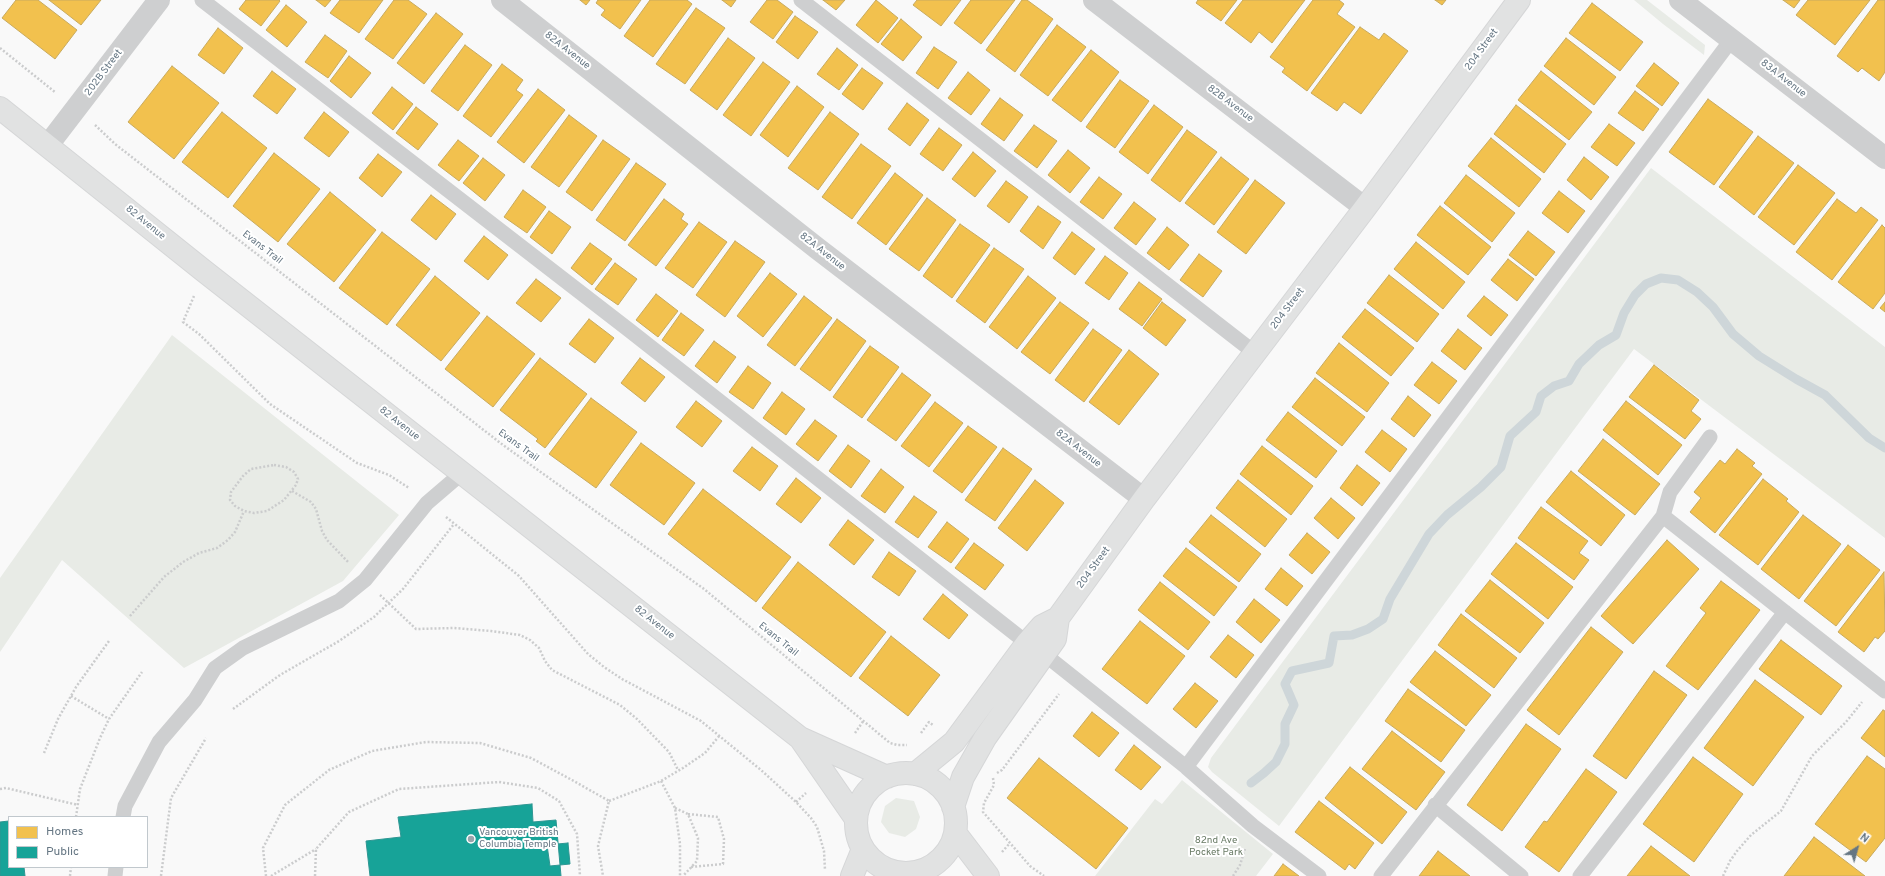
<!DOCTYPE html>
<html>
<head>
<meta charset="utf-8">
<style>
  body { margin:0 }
  #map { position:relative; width:1885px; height:876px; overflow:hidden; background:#f9f9f9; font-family:Overpass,sans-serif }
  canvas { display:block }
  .legend { position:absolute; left:8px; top:816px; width:140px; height:52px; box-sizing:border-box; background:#fff; border:1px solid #c1c8cd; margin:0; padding:5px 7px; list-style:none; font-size:12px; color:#657683 }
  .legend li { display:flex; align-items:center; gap:8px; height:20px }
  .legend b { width:20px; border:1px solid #c1c8cd }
  .north { position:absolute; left:1837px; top:828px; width:40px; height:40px; -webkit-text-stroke:3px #fff; paint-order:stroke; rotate:37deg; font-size:11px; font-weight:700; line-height:16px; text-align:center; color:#657683 }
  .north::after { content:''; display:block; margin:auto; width:14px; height:18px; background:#657683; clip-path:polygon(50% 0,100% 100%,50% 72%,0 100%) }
</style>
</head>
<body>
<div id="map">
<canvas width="1885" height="876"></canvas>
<ul class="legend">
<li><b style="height:11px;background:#f2c14e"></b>Homes</li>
<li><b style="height:11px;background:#17a398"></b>Public</li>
</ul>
<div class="north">N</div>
</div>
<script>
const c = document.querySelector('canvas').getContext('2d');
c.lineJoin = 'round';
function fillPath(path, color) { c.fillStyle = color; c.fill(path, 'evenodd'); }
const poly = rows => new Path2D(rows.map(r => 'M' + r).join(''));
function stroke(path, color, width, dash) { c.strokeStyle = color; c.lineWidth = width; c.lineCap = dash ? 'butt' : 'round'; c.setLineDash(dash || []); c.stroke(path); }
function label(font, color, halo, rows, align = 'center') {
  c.font = font + ' Overpass,sans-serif'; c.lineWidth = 4; c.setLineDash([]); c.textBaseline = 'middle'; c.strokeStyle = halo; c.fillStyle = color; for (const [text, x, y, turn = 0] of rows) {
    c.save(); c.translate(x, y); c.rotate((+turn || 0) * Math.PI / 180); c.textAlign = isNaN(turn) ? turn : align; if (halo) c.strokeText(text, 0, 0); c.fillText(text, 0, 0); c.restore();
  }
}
const green = poly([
  [1634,0,1647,0,1705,45,1704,55,1663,24],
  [1651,168,1885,347,1885,538,1634,349,1279,826,1212,772,1208,767,1211,758],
  [172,335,399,515,343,581,184,668,62,560,0,652,0,578],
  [1182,780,1273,854,1256,876,1095,876,1155,799,1162,804],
  [896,798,914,801,920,817,916,829,905,837,889,833,881,822,885,806]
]);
const homes = poly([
  [16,0,38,0,77,30,55,59,2,18,16,0],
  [49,0,101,0,81,25,49,0],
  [246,0,279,0,280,1,261,26,239,9,246,0],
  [316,0,331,0,325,7,316,0],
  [340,0,383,0,359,33,330,13,340,0],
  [394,0,408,0,427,14,393,59,365,39,394,0],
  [580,0,590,0,586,5,580,0],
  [598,0,641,0,620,29,601,15,605,10,596,3,598,0],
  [650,0,687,0,692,4,653,57,624,36,650,0],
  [722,0,736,0,731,7,722,0],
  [767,0,777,0,793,12,773,39,750,22,767,0],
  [823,0,845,0,836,10,823,0],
  [876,0,898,18,878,43,856,25,876,0],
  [917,0,961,0,941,26,913,5,917,0],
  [971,0,1015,0,981,44,954,23,971,0],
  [1022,0,1027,0,1053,19,1015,72,986,50,1022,0],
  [1198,0,1237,0,1221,21,1196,3,1198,0],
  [1243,0,1305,0,1272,43,1259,32,1251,43,1225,23,1243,0],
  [1313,0,1339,0,1344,4,1337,14,1355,27,1307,91,1282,72,1285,68,1270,57,1313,0],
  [1435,0,1446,0,1442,5,1435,0],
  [1783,0,1800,0,1794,8,1783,0],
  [1808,0,1870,0,1835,45,1796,15,1808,0],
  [1878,0,1885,0,1885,72,1879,81,1862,68,1858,72,1837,56,1878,0],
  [1592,3,1643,42,1620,71,1569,33,1592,3],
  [286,5,307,22,287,47,266,30,286,5],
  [696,8,725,28,685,84,656,64,696,8],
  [436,13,463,34,424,84,397,63,436,13],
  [795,16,818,32,798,59,776,42,795,16],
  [901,19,922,37,903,61,881,44,901,19],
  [1057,25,1086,47,1048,96,1020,75,1057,25],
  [1360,27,1379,40,1384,33,1408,51,1361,114,1344,102,1337,111,1311,93,1360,27],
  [218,28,243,48,224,74,198,55,218,28],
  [325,35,347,51,328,78,305,62,325,35],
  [728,38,755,58,717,110,690,90,728,38],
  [1566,38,1616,77,1594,105,1544,66,1566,38],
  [465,45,492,65,458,111,431,91,465,45],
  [934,47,957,62,938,89,916,73,934,47],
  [837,48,858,65,839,90,817,74,837,48],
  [1091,50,1119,72,1081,122,1052,100,1091,50],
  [349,56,371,73,351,98,330,81,349,56],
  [763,62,790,82,751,136,723,115,763,62],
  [1654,63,1679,83,1662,106,1636,86,1654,63],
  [502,64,523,80,516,90,523,95,491,137,463,116,502,64],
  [172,66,219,103,174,159,128,122,172,66],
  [862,68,883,83,863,110,842,94,862,68],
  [272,71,296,89,277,114,253,96,272,71],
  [1541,71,1592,112,1569,140,1518,100,1541,71],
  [968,72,990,90,971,115,948,98,968,72],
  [1120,80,1149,101,1115,148,1086,127,1120,80],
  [797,86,824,107,788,157,760,135,797,86],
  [392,87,413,104,393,130,372,113,392,87],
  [538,89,565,110,524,163,497,142,538,89],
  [1635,91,1659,109,1643,131,1618,113,1635,91],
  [1000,98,1023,115,1004,141,981,124,1000,98],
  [1708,99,1753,132,1714,185,1669,152,1708,99],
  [907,103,929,120,910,146,888,129,907,103],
  [1154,105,1183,127,1148,174,1119,152,1154,105],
  [1516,105,1566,144,1544,173,1494,134,1516,105],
  [416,107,438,124,418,150,396,133,416,107],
  [222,112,267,148,228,198,182,162,222,112],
  [324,112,349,132,329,157,304,138,324,112],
  [830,112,859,134,818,190,788,168,830,112],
  [569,115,597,136,559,187,531,167,569,115],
  [1609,124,1635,143,1617,166,1591,147,1609,124],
  [1034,125,1057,141,1037,168,1014,151,1034,125],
  [939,128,962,145,943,171,920,154,939,128],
  [1187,130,1217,152,1180,202,1151,180,1187,130],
  [1758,136,1794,163,1754,215,1719,187,1758,136],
  [1491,138,1541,179,1519,207,1468,166,1491,138],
  [458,140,479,156,459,181,438,165,458,140],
  [603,140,630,159,592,211,566,192,603,140],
  [861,144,891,166,852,219,822,197,861,144],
  [1068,150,1090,168,1070,193,1048,175,1068,150],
  [973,152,996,171,975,197,952,179,973,152],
  [274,153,320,189,278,242,233,206,274,153],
  [378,154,402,172,382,197,359,178,378,154],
  [1221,157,1249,179,1214,225,1185,203,1221,157],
  [1584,157,1609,177,1591,200,1567,180,1584,157],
  [483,158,505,175,485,201,463,183,483,158],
  [636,163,666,184,625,241,596,220,636,163],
  [1798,165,1835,193,1794,245,1758,217,1798,165],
  [895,173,923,195,886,245,857,223,895,173],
  [1466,175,1515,213,1492,242,1444,203,1466,175],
  [1099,177,1122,194,1103,219,1080,202,1099,177],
  [1255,180,1285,203,1246,254,1217,232,1255,180],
  [1006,181,1028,197,1009,223,987,206,1006,181],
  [523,190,546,207,527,233,504,217,523,190],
  [1559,191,1585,211,1568,233,1542,213,1559,191],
  [330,192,376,230,334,282,287,244,330,192],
  [431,195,456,214,436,240,411,220,431,195],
  [927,198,956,220,919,271,889,249,927,198],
  [664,199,684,214,681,219,688,224,656,266,628,245,664,199],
  [1837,199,1856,213,1861,207,1878,220,1832,280,1796,252,1837,199],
  [1134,202,1156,219,1136,245,1114,228,1134,202],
  [1038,206,1061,222,1043,249,1020,231,1038,206],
  [1440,206,1491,247,1468,275,1417,235,1440,206],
  [549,211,571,227,552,254,530,237,549,211],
  [699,222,727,242,693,288,665,268,699,222],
  [960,224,990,245,952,298,923,276,960,224],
  [1882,225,1885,228,1885,293,1873,309,1838,282,1882,225],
  [1167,227,1189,245,1169,270,1147,253,1167,227],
  [1528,231,1555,252,1536,276,1509,255,1528,231],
  [382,232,430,269,387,325,339,288,382,232],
  [1072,232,1095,249,1075,275,1053,258,1072,232],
  [484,236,508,255,488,280,464,261,484,236],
  [735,241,765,262,725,317,696,295,735,241],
  [1416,242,1465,282,1443,309,1394,269,1416,242],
  [590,243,612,259,592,285,571,268,590,243],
  [994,248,1024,269,985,323,956,301,994,248],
  [1199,254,1222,271,1203,297,1180,280,1199,254],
  [1105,256,1128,273,1109,300,1085,283,1105,256],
  [1508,259,1534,279,1517,301,1491,280,1508,259],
  [615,263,637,279,618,305,595,289,615,263],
  [770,273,797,294,763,337,737,316,770,273],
  [1389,275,1439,314,1417,342,1367,303,1389,275],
  [435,276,480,313,441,361,396,325,435,276],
  [1028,276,1056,298,1017,349,989,327,1028,276],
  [536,279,561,298,541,322,516,303,536,279],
  [1139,282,1162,299,1142,326,1119,309,1139,282],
  [656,294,678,311,658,337,636,320,656,294],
  [804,296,832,318,795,366,767,345,804,296],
  [1484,296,1508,315,1491,336,1467,316,1484,296],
  [1060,302,1089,323,1050,374,1021,352,1060,302],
  [1162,302,1186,320,1166,346,1143,328,1162,302],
  [1885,302,1885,312,1880,308,1885,302],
  [1365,309,1414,348,1391,376,1342,337,1365,309],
  [681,313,704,330,684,356,662,340,681,313],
  [487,316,535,354,493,407,445,369,487,316],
  [589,319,614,338,595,363,569,344,589,319],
  [837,319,866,341,830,391,800,369,837,319],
  [1093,329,1122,350,1084,402,1055,380,1093,329],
  [1458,329,1482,348,1465,370,1441,351,1458,329],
  [714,341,736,357,717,383,695,366,714,341],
  [1339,343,1389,383,1367,412,1316,373,1339,343],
  [870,346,899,367,862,418,833,397,870,346],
  [1129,350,1159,374,1119,425,1089,402,1129,350],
  [540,358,587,394,545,448,536,441,538,439,500,410,540,358],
  [640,358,665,377,645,402,621,383,640,358],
  [1432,362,1457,381,1439,404,1414,385,1432,362],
  [1654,365,1699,400,1691,411,1701,419,1685,439,1629,397,1654,365],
  [748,366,771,383,753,409,729,392,748,366],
  [902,373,931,395,896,441,867,420,902,373],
  [1315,378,1365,417,1342,446,1292,407,1315,378],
  [782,392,805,409,786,435,763,418,782,392],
  [1408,396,1431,415,1414,437,1391,419,1408,396],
  [591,398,637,432,596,488,549,454,591,398],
  [696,401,722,421,702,447,676,427,696,401],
  [1626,401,1682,445,1658,475,1603,430,1626,401],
  [935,402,963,423,929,467,901,446,935,402],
  [1288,412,1337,451,1316,478,1266,440,1288,412],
  [815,420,837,436,818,461,796,444,815,420],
  [968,426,997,447,962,493,933,471,968,426],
  [1382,430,1407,449,1390,472,1365,452,1382,430],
  [1603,439,1660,484,1635,515,1578,471,1603,439],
  [641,443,695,483,664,525,610,485,641,443],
  [848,445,870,461,851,488,829,471,848,445],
  [1262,446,1313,486,1291,515,1240,474,1262,446],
  [752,447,778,466,760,491,733,471,752,447],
  [1003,448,1032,469,995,521,965,500,1003,448],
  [1737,449,1755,463,1752,466,1762,474,1715,533,1690,512,1701,498,1694,492,1720,460,1725,464,1737,449],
  [1357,465,1380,483,1362,506,1340,488,1357,465],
  [881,469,904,487,885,513,861,496,881,469],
  [1571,471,1625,515,1601,546,1546,502,1571,471],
  [796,478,821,498,801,523,776,504,796,478],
  [1763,479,1788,499,1786,501,1799,512,1758,565,1719,535,1763,479],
  [1035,480,1064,503,1027,551,998,528,1035,480],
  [1238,480,1287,519,1265,547,1216,508,1238,480],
  [703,489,791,557,756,602,668,534,703,489],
  [914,496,937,512,918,538,895,522,914,496],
  [1331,498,1355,518,1338,539,1314,518,1331,498],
  [1541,507,1588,541,1579,553,1589,560,1574,580,1518,538,1541,507],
  [1211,515,1261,554,1239,582,1189,542,1211,515],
  [1803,515,1841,544,1799,599,1761,569,1803,515],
  [848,520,874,540,854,565,829,545,848,520],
  [947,522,969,539,951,563,928,547,947,522],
  [1307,533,1330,552,1312,574,1289,555,1307,533],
  [1667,540,1699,569,1633,644,1601,616,1667,540],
  [974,543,1004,565,985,590,955,568,974,543],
  [1516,543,1573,587,1548,619,1491,574,1516,543],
  [1848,545,1880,570,1836,626,1804,601,1848,545],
  [1186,548,1237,587,1214,616,1163,576,1186,548],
  [889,552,916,571,899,596,872,577,889,552],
  [798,562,886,632,851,677,762,608,798,562],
  [1281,568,1303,586,1287,606,1265,589,1281,568],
  [1884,572,1885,631,1878,639,1875,637,1864,652,1838,632,1884,572],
  [1490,580,1544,623,1520,653,1465,611,1490,580],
  [1721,581,1760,610,1698,690,1666,666,1706,613,1700,608,1721,581],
  [1160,582,1210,622,1188,650,1138,610,1160,582],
  [943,594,968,615,949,639,923,619,943,594],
  [1254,599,1280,620,1261,643,1236,622,1254,599],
  [1461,614,1517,658,1494,688,1438,645,1461,614],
  [1140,621,1185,656,1147,704,1102,669,1140,621],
  [1591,627,1623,652,1559,735,1527,710,1591,627],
  [1228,635,1254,655,1236,678,1210,657,1228,635],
  [891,636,940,675,908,716,859,678,891,636],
  [1781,640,1842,686,1821,715,1759,669,1781,640],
  [1435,651,1491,695,1466,726,1410,682,1435,651],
  [1654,671,1687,695,1626,779,1593,756,1654,671],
  [1755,680,1804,717,1753,786,1704,748,1755,680],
  [1195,683,1218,701,1196,728,1173,709,1195,683],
  [1408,689,1465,730,1441,762,1385,721,1408,689],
  [1883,710,1885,711,1885,757,1861,738,1883,710],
  [1092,712,1119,733,1099,757,1073,736,1092,712],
  [1526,724,1561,749,1502,831,1467,805,1526,724],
  [1392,731,1445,772,1416,810,1362,769,1392,731],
  [1134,745,1161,767,1141,790,1115,770,1134,745],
  [1867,756,1885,769,1885,838,1866,862,1815,824,1867,756],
  [1693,757,1743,794,1694,862,1643,824,1693,757],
  [1039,758,1128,828,1096,869,1007,798,1039,758],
  [1350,767,1407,812,1382,844,1325,798,1350,767],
  [1586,769,1617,792,1559,872,1525,847,1544,821,1547,822,1586,769],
  [1319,801,1374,843,1355,869,1349,864,1345,870,1295,832,1319,801],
  [1814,837,1865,876,1784,876,1814,837],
  [1651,846,1690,876,1627,876,1651,846],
  [1438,851,1470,876,1419,876,1438,851],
  [1283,864,1299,876,1274,876,1283,864]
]);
const public = poly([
  [532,804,533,822,556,820,561,876,370,876,366,841,401,837,398,817,532,804],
  [9,821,9,867,24,867,25,876,0,876,0,822,9,821],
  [568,843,570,864,550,866,547,845,568,843]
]);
const stream = poly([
  [1251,783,1264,773,1276,762,1285,744,1285,724,1294,705,1285,684,1292,671,1329,663,1334,636,1352,635,1368,629,1383,619,1390,599,1429,534,1447,515,1481,487,1501,467,1510,436,1536,412,1541,396,1554,386,1569,381,1579,364,1599,345,1616,335,1624,313,1635,295,1646,284,1661,278,1678,280,1697,292,1713,307,1733,334,1759,356,1796,379,1825,395,1869,438,1885,448]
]);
const path = poly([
  [0,48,56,93],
  [95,125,115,144,503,445,704,589,890,743,897,745,907,745],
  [194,296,183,322,199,334,270,404,357,463,389,475,409,488],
  [274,465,286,467,294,472,298,479,296,485,284,500,267,511,254,513,244,511,235,506,230,500,231,492,243,476,251,469,274,465],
  [292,491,311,502,316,509,322,531,327,540,349,563],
  [446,517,519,576,588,654,604,667,622,679,701,721,761,770,796,802,811,818,817,827,824,851,825,870],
  [380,595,416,629,454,628,491,631,520,635,530,640,539,648,545,661,552,670,620,705,637,719,669,752,678,770],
  [130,616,164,577,183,562,199,553,217,548,228,540,235,532,244,511],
  [71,696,109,719],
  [233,709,280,675,339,641,374,617,403,589,454,524],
  [855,733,864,720],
  [921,733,929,722,933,725],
  [44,753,58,719,76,687,109,641],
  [997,773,1002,770,1059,694],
  [993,778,994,785,984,803,983,812,1030,866,1044,876],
  [661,781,675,808,680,844,680,876],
  [0,789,6,788,78,805],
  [609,801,661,781,683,768,705,753,720,735],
  [796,802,806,793],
  [675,808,688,814,698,838,697,861,683,876],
  [688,814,718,817,724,839,723,864,691,867],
  [76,817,80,789,100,738,109,719,142,672],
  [1002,852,1010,843],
  [70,876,71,867],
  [161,876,171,798,206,738],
  [266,876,263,848,285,805,329,770,372,751,426,742,480,743,531,758,572,780,609,801,598,846,603,876],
  [271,876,316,849],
  [315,876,316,849,349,812,399,789,499,782,538,788,559,801,577,834,580,876],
  [1233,876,1240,865,1245,849],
  [1723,876,1730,861,1737,851,1751,835,1781,811,1812,756,1846,722,1862,702]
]);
const lane = poly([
  [202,0,629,330,1027,643],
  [801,0,1255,353],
  [1663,516,1670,492,1710,437],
  [1044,654,1186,767,1253,826,1319,876],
  [1186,767,1732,39],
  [1435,805,1521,876],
  [123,817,125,806,159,742,195,700,215,668,243,648,339,601,365,580,427,503,462,473],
  [115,876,116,867],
  [1381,876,1663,516,1885,691],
  [1580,876,1785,612]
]);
const street = poly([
  [502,0,818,249,1144,499],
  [1094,0,1365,208],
  [1680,0,1885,158],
  [48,145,159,0]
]);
const secondary = poly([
  [0,108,204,271,800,738,887,777],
  [800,738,856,819],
  '856 823a50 50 0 1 1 100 0a50 50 0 1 1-100 0Z',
  [915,774,954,742,1027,643,1042,626,1058,618,1144,499,1365,208,1519,0],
  [953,807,963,777,985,738,1055,639,1058,618],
  [956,834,988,876],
  [852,876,863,849]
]);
const markers = [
  [471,839,4,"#99a4ac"]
];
const streetNames = [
  ["204 Street",1482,50,-54],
  ["82A Avenue",567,51,38],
  ["202B Street",104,73,-53],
  ["83A Avenue",1783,79,38],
  ["82B Avenue",1230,104,37],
  ["82 Avenue",145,223,39],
  ["Evans Trail",262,248,38],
  ["82A Avenue",822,252,38],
  ["204 Street",1288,309,-53],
  ["82 Avenue",399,424,38],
  ["Evans Trail",518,446,36],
  ["82A Avenue",1078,449,38],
  ["204 Street",1094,568,-54],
  ["82 Avenue",654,623,38],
  ["Evans Trail",778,640,39]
];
const poiNames = [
  ["Vancouver British",479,833],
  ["Columbia Temple",479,845]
];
const parkNames = [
  ["82nd Ave",1216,841],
  ["Pocket Park",1216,853]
];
fillPath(green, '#e8ebe6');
fillPath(homes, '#f2c14e');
stroke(homes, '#c8aa5e', 1);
fillPath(public, '#17a398');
stroke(public, '#2e9692', 1);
stroke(stream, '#ced6d9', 9);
stroke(secondary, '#d5d6d7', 24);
stroke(path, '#cbcccd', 2.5, [2, 2]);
stroke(lane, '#cecfd0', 15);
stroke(street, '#cecfd0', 22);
stroke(secondary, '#e1e2e2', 22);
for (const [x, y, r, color] of markers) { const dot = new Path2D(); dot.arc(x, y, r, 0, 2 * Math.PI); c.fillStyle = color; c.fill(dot); stroke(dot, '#fff', 1.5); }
label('10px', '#657683', '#fff', streetNames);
label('10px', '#657683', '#fff', poiNames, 'left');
label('10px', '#687a64', '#fff', parkNames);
</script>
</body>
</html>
